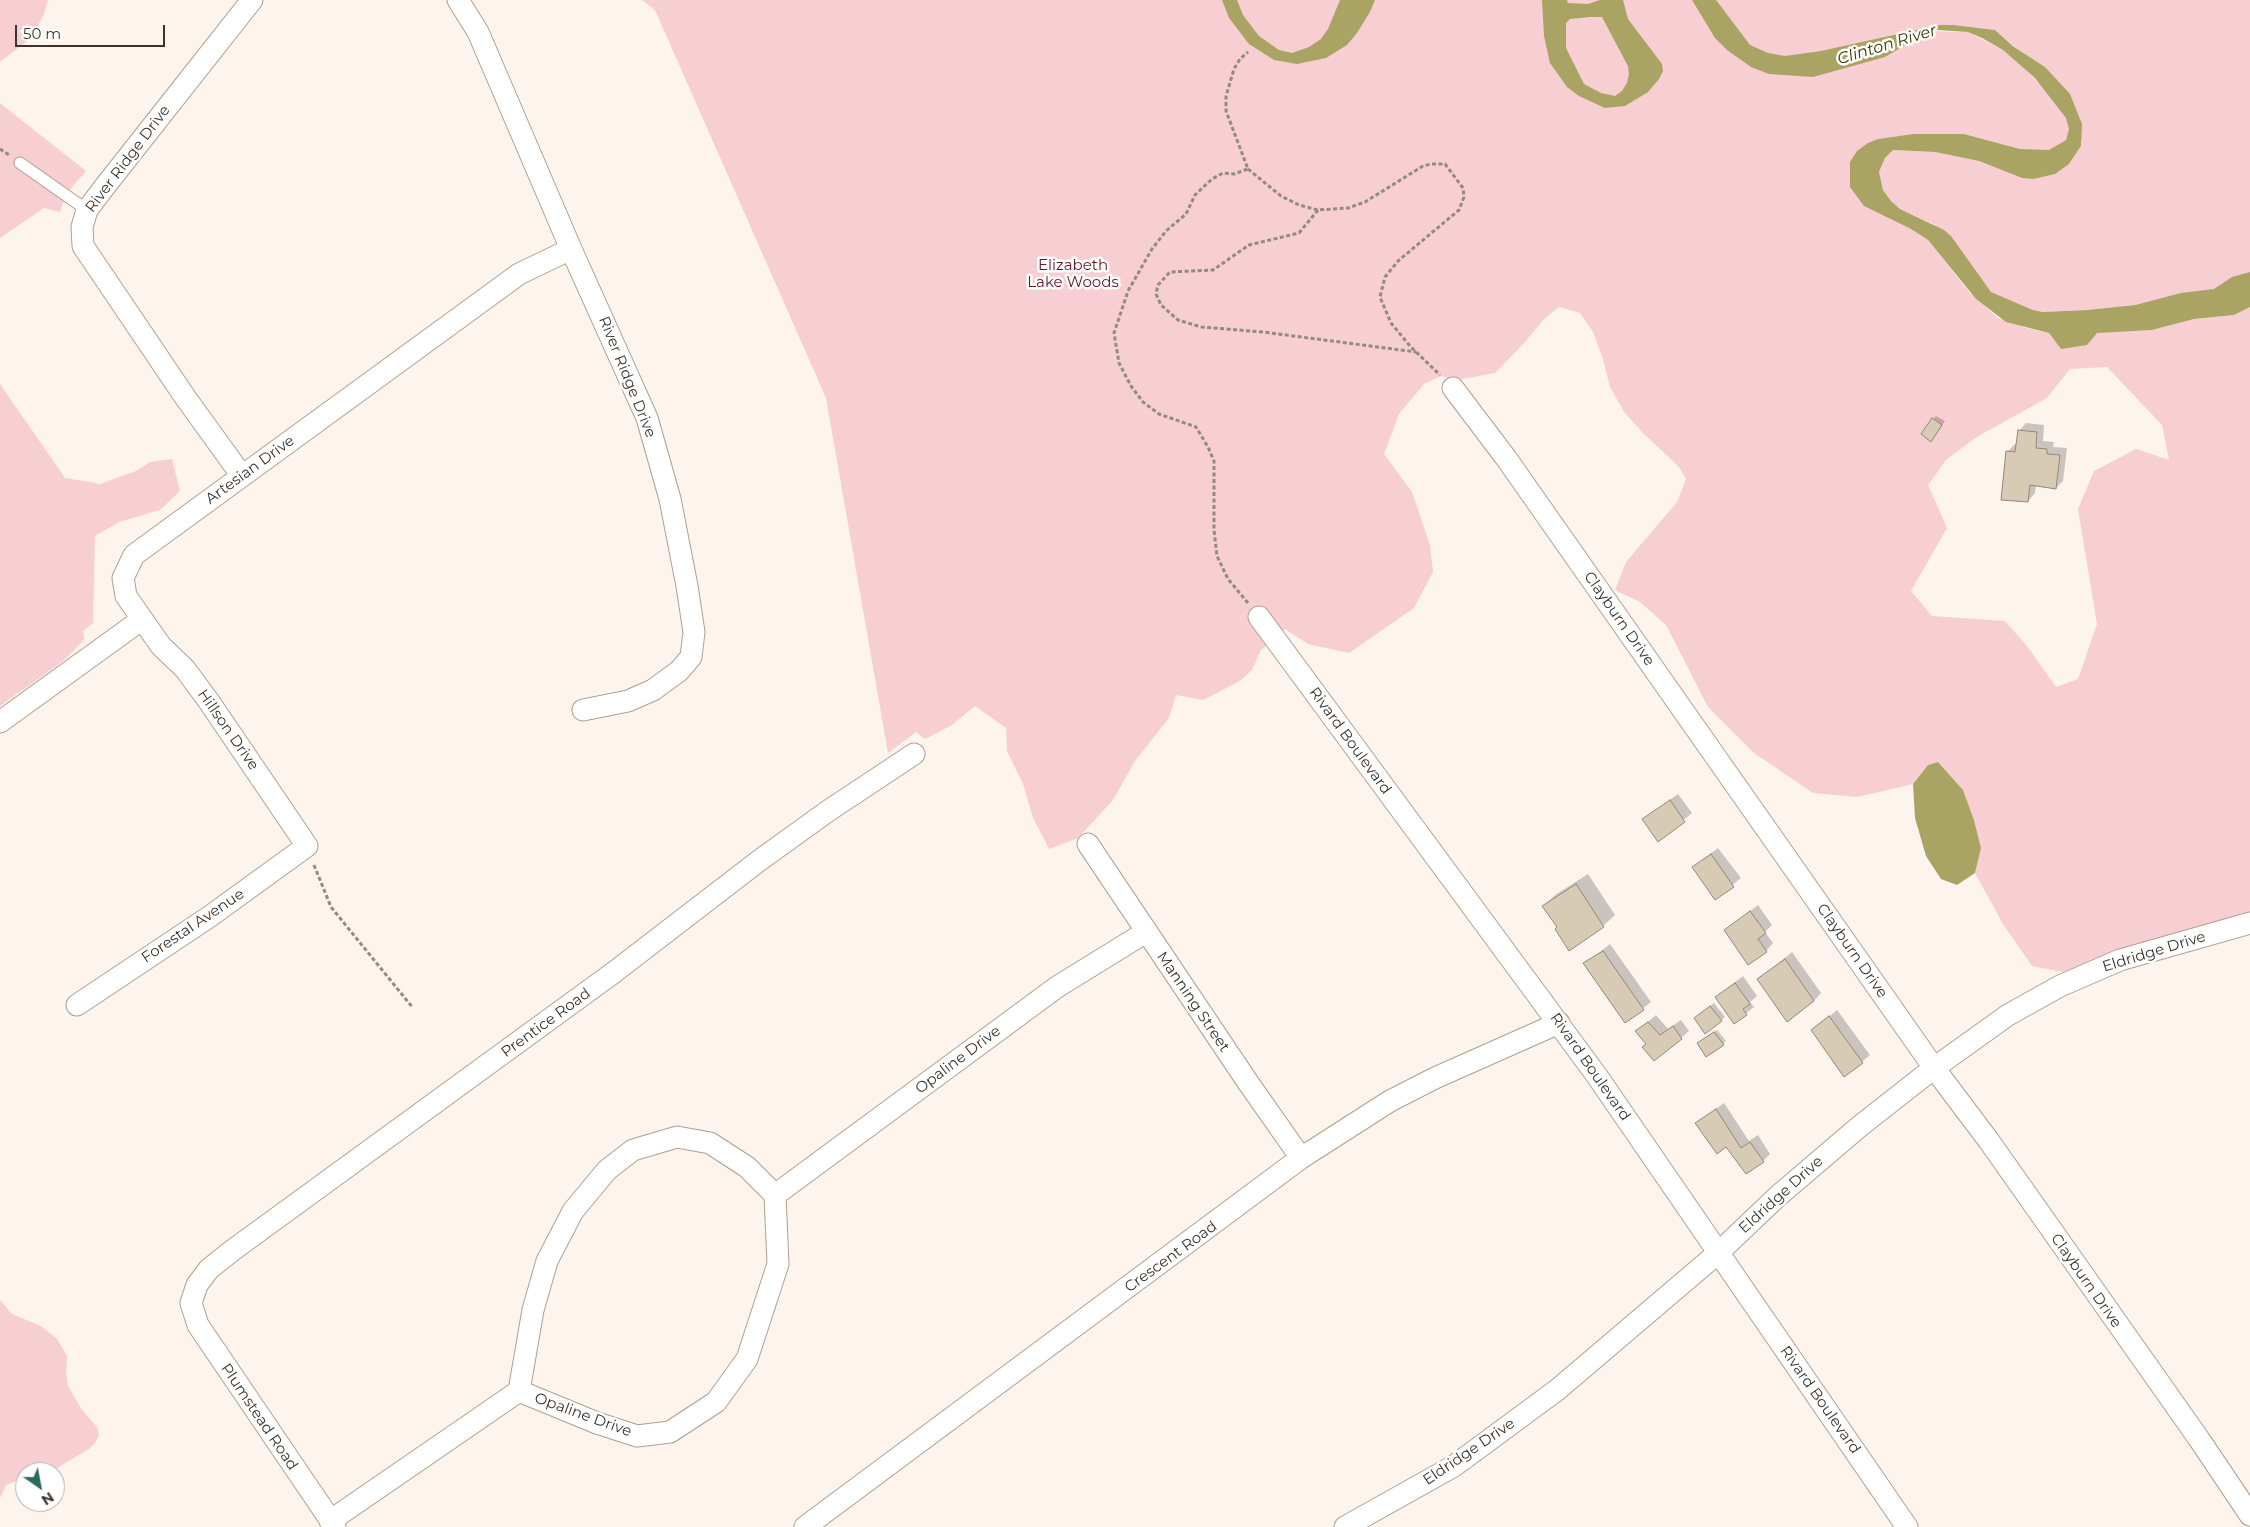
<!DOCTYPE html>
<html>
<head>
<meta charset="utf-8">
<style>
  body { margin:0 }
  #map { position:relative; width:2250px; height:1527px; overflow:hidden; background:#fdf4ee; font-family:Montserrat,sans-serif }
  canvas { display:block }
  .north { position:absolute; left:15px; top:1462px; width:50px; height:50px; box-sizing:border-box; background:#fff; border:1px solid #b1adab; border-radius:50%; rotate:147deg; font-size:14px; font-weight:700; line-height:20px; text-align:center; color:#3b332d }
  .north::after { content:''; display:block; margin:auto; width:18px; height:22px; background:#2a6b5a; clip-path:polygon(50% 0,100% 100%,50% 72%,0 100%) }
  .scale { position:absolute; left:15px; top:25px; width:150px; height:22px; box-sizing:border-box; border:2px solid #3b332d; border-top:0; padding-left:6px; font-size:15px; line-height:18px; white-space:nowrap; color:#3b332d; -webkit-text-stroke:4px #fff; paint-order:stroke }
</style>
</head>
<body>
<div id="map">
<canvas width="2250" height="1527"></canvas>
<div class="north">N</div>
<div class="scale">50 m</div>
</div>
<script>
const c = document.querySelector('canvas').getContext('2d');
c.lineJoin = 'round';
function fillPath(path, color) { c.fillStyle = color; c.fill(path, 'evenodd'); }
const poly = rows => new Path2D(rows.map(r => 'M' + r).join(''));
function stroke(path, color, width, dash) { c.strokeStyle = color; c.lineWidth = width; c.lineCap = dash ? 'butt' : 'round'; c.setLineDash(dash || []); c.stroke(path); }
function label(font, color, halo, rows, align = 'center') {
  c.font = font + ' Montserrat,sans-serif'; c.lineWidth = 5; c.setLineDash([]); c.textBaseline = 'middle'; c.strokeStyle = halo; c.fillStyle = color; for (const [text, x, y, turn = 0] of rows) {
    c.save(); c.translate(x, y); c.rotate((+turn || 0) * Math.PI / 180); c.textAlign = isNaN(turn) ? turn : align; if (halo) c.strokeText(text, 0, 0); c.fillText(text, 0, 0); c.restore();
  }
}
const green = poly([
  [0,0,48,0,44,14,32,37,0,62],
  [642,0,2250,0,2250,280,2196,303,2188,292,2134,305,2087,310,2043,312,2033,310,1991,292,1975,271,1935,225,1900,209,1891,201,1883,190,1879,172,1885,158,1893,150,1935,152,1979,161,2022,178,2033,179,2069,164,2081,146,2082,143,2067,121,2069,129,2066,140,2049,151,2020,149,1964,134,1913,134,1878,139,1864,206,1911,229,1928,240,1969,292,1998,318,2026,328,2049,333,2061,349,2097,332,2152,330,2194,319,2234,315,2250,307,2250,914,2063,972,2032,966,2003,924,1975,873,1981,848,1974,820,1963,790,1938,762,1928,765,1913,784,1857,797,1813,793,1754,753,1708,707,1666,625,1640,602,1615,590,1626,562,1677,502,1686,479,1679,467,1642,432,1624,412,1610,387,1603,359,1593,332,1580,313,1559,307,1543,320,1524,343,1495,373,1457,380,1441,376,1424,384,1399,414,1384,454,1412,492,1430,545,1433,572,1414,608,1349,653,1308,644,1285,629,1261,650,1252,670,1240,681,1203,700,1176,695,1169,718,1135,761,1113,800,1078,838,1049,849,1033,818,1023,784,1007,751,1006,728,975,706,952,725,925,739,916,732,888,753,826,398,655,10],
  [1939,25,1954,25,1995,30,2016,48,2044,88,2019,63,2003,50,1968,32,1930,31,1885,57,1881,38],
  [2107,367,2162,425,2169,460,2136,449,2094,471,2078,509,2097,624,2078,679,2056,687,2027,646,2005,621,1932,616,1911,591,1947,528,1928,485,1946,460,1975,438,2047,398,2070,369],
  [0,103,86,171,66,194,60,212,44,208,0,238],
  [0,384,65,478,97,483,97,485,136,471,150,462,172,459,180,491,160,510,119,522,95,536,93,623,83,631,84,640,63,661,0,706],
  [0,1300,12,1314,41,1326,57,1339,67,1356,66,1371,68,1386,82,1410,97,1427,99,1435,95,1443,89,1449,57,1468,46,1472,25,1472,25,1478,6,1485,0,1498]
]);
const water = poly([
  [1222,0,1237,0,1243,15,1259,36,1279,50,1292,53,1309,47,1321,39,1328,29,1340,0,1375,0,1370,12,1357,33,1347,45,1326,58,1297,64,1274,60,1249,44,1229,18],
  [1542,0,1567,0,1568,3,1588,4,1600,0,1623,0,1628,19,1662,64,1663,71,1659,79,1648,92,1625,106,1605,108,1579,96,1567,87,1550,63,1544,36],
  [1590,17,1602,17,1628,66,1629,74,1627,83,1622,91,1615,96,1601,93,1584,84,1566,48,1566,23,1570,19],
  [1692,0,1716,0,1750,45,1768,53,1785,56,1821,51,1939,25,1954,25,1995,30,2014,47,2045,67,2070,94,2082,124,2081,146,2069,164,2055,174,2033,179,2022,178,1979,161,1935,152,1893,150,1885,158,1879,172,1883,190,1891,201,1900,209,1944,230,1951,236,1991,292,2033,310,2043,312,2087,310,2135,305,2181,293,2214,289,2232,277,2250,272,2250,307,2234,315,2194,319,2152,330,2097,333,2087,345,2061,349,2049,333,2006,322,1976,299,1928,240,1911,229,1864,206,1850,187,1850,162,1857,151,1868,143,1878,139,1913,134,1964,134,2020,149,2049,150,2066,140,2069,129,2066,118,2035,78,2003,50,1982,38,1968,32,1937,30,1930,31,1885,57,1813,77,1769,74,1751,67,1727,50,1715,38],
  [1938,762,1963,790,1974,820,1981,848,1975,873,1957,885,1941,879,1926,856,1915,818,1913,784,1928,765]
]);
const shadow = poly([
  [1936,416,1945,421,1934,437,1933,419],
  [2026,423,2044,425,2043,441,2054,442,2053,447,2067,448,2063,481,2056,488,2036,485,2035,493,2028,501,2007,452,2015,444,2017,444,2019,431],
  [1678,794,1692,813,1659,840,1644,819],
  [1718,848,1741,878,1715,899,1693,867],
  [1588,874,1615,915,1603,926,1544,906,1555,895],
  [1758,905,1772,925,1765,932,1773,943,1766,951,1726,930],
  [1610,944,1651,1002,1626,1022,1585,964],
  [1792,952,1821,993,1814,1001,1759,979],
  [1743,976,1757,996,1750,1002,1754,1007,1734,1023,1716,997],
  [1714,1003,1725,1017,1706,1032,1699,1015],
  [1837,1010,1870,1055,1845,1076,1813,1030],
  [1656,1015,1668,1029,1681,1020,1689,1031,1681,1038,1647,1044,1637,1031],
  [1717,1030,1726,1041,1723,1044,1702,1040],
  [1724,1103,1749,1141,1758,1135,1770,1154,1763,1161,1727,1146,1697,1123]
]);
const building = poly([
  [1932,418,1942,425,1931,442,1921,434,1932,418],
  [2018,430,2037,432,2036,448,2047,449,2047,454,2060,455,2056,489,2030,485,2028,502,2001,500,2006,451,2015,452,2018,430],
  [1670,800,1685,822,1658,842,1642,819,1670,800],
  [1711,854,1734,887,1715,900,1692,867,1711,854],
  [1576,884,1604,927,1569,951,1555,929,1557,927,1542,906,1576,884],
  [1750,911,1766,933,1758,939,1767,952,1748,965,1724,930,1750,911],
  [1603,951,1644,1010,1625,1023,1583,963,1603,951],
  [1785,959,1814,1001,1787,1022,1757,979,1785,959],
  [1735,983,1750,1004,1743,1009,1747,1015,1734,1024,1715,997,1735,983],
  [1710,1006,1722,1021,1705,1034,1694,1018,1710,1006],
  [1829,1016,1863,1063,1844,1077,1811,1030,1829,1016],
  [1648,1022,1660,1035,1673,1026,1682,1039,1654,1061,1642,1047,1646,1044,1635,1031,1648,1022],
  [1714,1032,1724,1045,1706,1057,1697,1043,1714,1032],
  [1716,1109,1741,1148,1750,1142,1764,1162,1746,1174,1726,1147,1717,1154,1695,1123,1716,1109]
]);
const path = poly([
  [0,149,9,155],
  [1248,169,1281,196,1299,205,1318,210,1348,208,1365,202,1423,166,1431,164,1445,164,1463,188,1464,197,1459,210,1398,261,1385,277,1380,297,1391,323,1410,346,1440,375],
  [1318,210,1299,233,1249,245,1213,270,1170,272,1158,285,1156,294,1161,305,1178,320,1201,327,1263,332,1416,352],
  [1248,603,1228,579,1217,556,1214,530,1214,461,1208,447,1196,427,1159,414,1143,402,1131,386,1119,363,1114,333,1128,291,1152,249,1166,231,1186,214,1195,195,1212,179,1223,173,1234,174,1248,169,1226,111,1226,96,1234,69,1240,59,1248,52],
  [314,865,331,907,413,1008]
]);
const lane = poly([
  [20,163,87,210]
]);
const street = poly([
  [458,0,478,32,571,249,647,418,670,499,687,586,694,632,691,657,679,671,653,690,628,701,583,710],
  [1453,388,1506,458,1934,1068,1989,1141,2199,1439,2250,1515],
  [242,476,185,397,83,246,82,227,87,210,106,185,252,0],
  [1259,617,1597,1076,1907,1527],
  [0,722,141,620],
  [1088,844,1247,1081,1301,1158],
  [77,1005,209,917,307,846,210,703,185,669,161,646,126,596,123,578,134,555,519,274,571,249],
  [775,1195,1057,987,1146,932],
  [330,1521,519,1391,533,1310,547,1261,573,1211,607,1170,633,1150,677,1137,710,1143,747,1167,775,1195,778,1264,747,1359,716,1402,670,1432,637,1436,597,1423,519,1391],
  [335,1527,198,1325,191,1303,197,1285,209,1269,233,1250,613,973,760,860,828,811,914,754],
  [805,1527,1301,1158,1390,1101,1435,1078,1559,1023],
  [1345,1527,1454,1466,1557,1390,1718,1253,1778,1196,1860,1126,1934,1068,2008,1015,2060,986,2120,960,2250,923]
]);
const streetNames = [
  ["River Ridge Drive",128,159,-53],
  ["River Ridge Drive",627,377,68],
  ["Artesian Drive",250,470,-36],
  ["Clayburn Drive",1619,619,55],
  ["Hillson Drive",228,730,55],
  ["Rivard Boulevard",1350,741,54],
  ["Forestal Avenue",193,926,-34],
  ["Clayburn Drive",1852,951,55],
  ["Eldridge Drive",2154,952,-17],
  ["Manning Street",1193,1002,56],
  ["Prentice Road",546,1023,-36],
  ["Opaline Drive",958,1060,-37],
  ["Rivard Boulevard",1590,1067,55],
  ["Eldridge Drive",1781,1195,-42],
  ["Crescent Road",1171,1257,-36],
  ["Clayburn Drive",2086,1281,55],
  ["Rivard Boulevard",1820,1400,55],
  ["Opaline Drive",583,1415,20],
  ["Plumstead Road",259,1417,56],
  ["Eldridge Drive",1469,1452,-34]
];
const parkNames = [
  ["Elizabeth",1073,266],
  ["Lake Woods",1073,283]
];
const waterNames = [
  ["Clinton River",1887,45,-17]
];
fillPath(green, '#f7ced1');
fillPath(water, '#a9a463');
fillPath(shadow, '#0003');
fillPath(building, '#d7cbb6');
stroke(building, '#938874', 1);
stroke(lane, '#b29e8f', 13);
stroke(street, '#b29e8f', 23);
stroke(path, '#938a84', 3, [4, 2.5]);
stroke(lane, '#fff', 11);
stroke(street, '#fff', 21);
label('15px', '#3b332d', '#fff', streetNames);
label('15px', '#681427', '#fff', parkNames);
label('italic 16px', '#3b3700', '#fff', waterNames);
</script>
</body>
</html>
